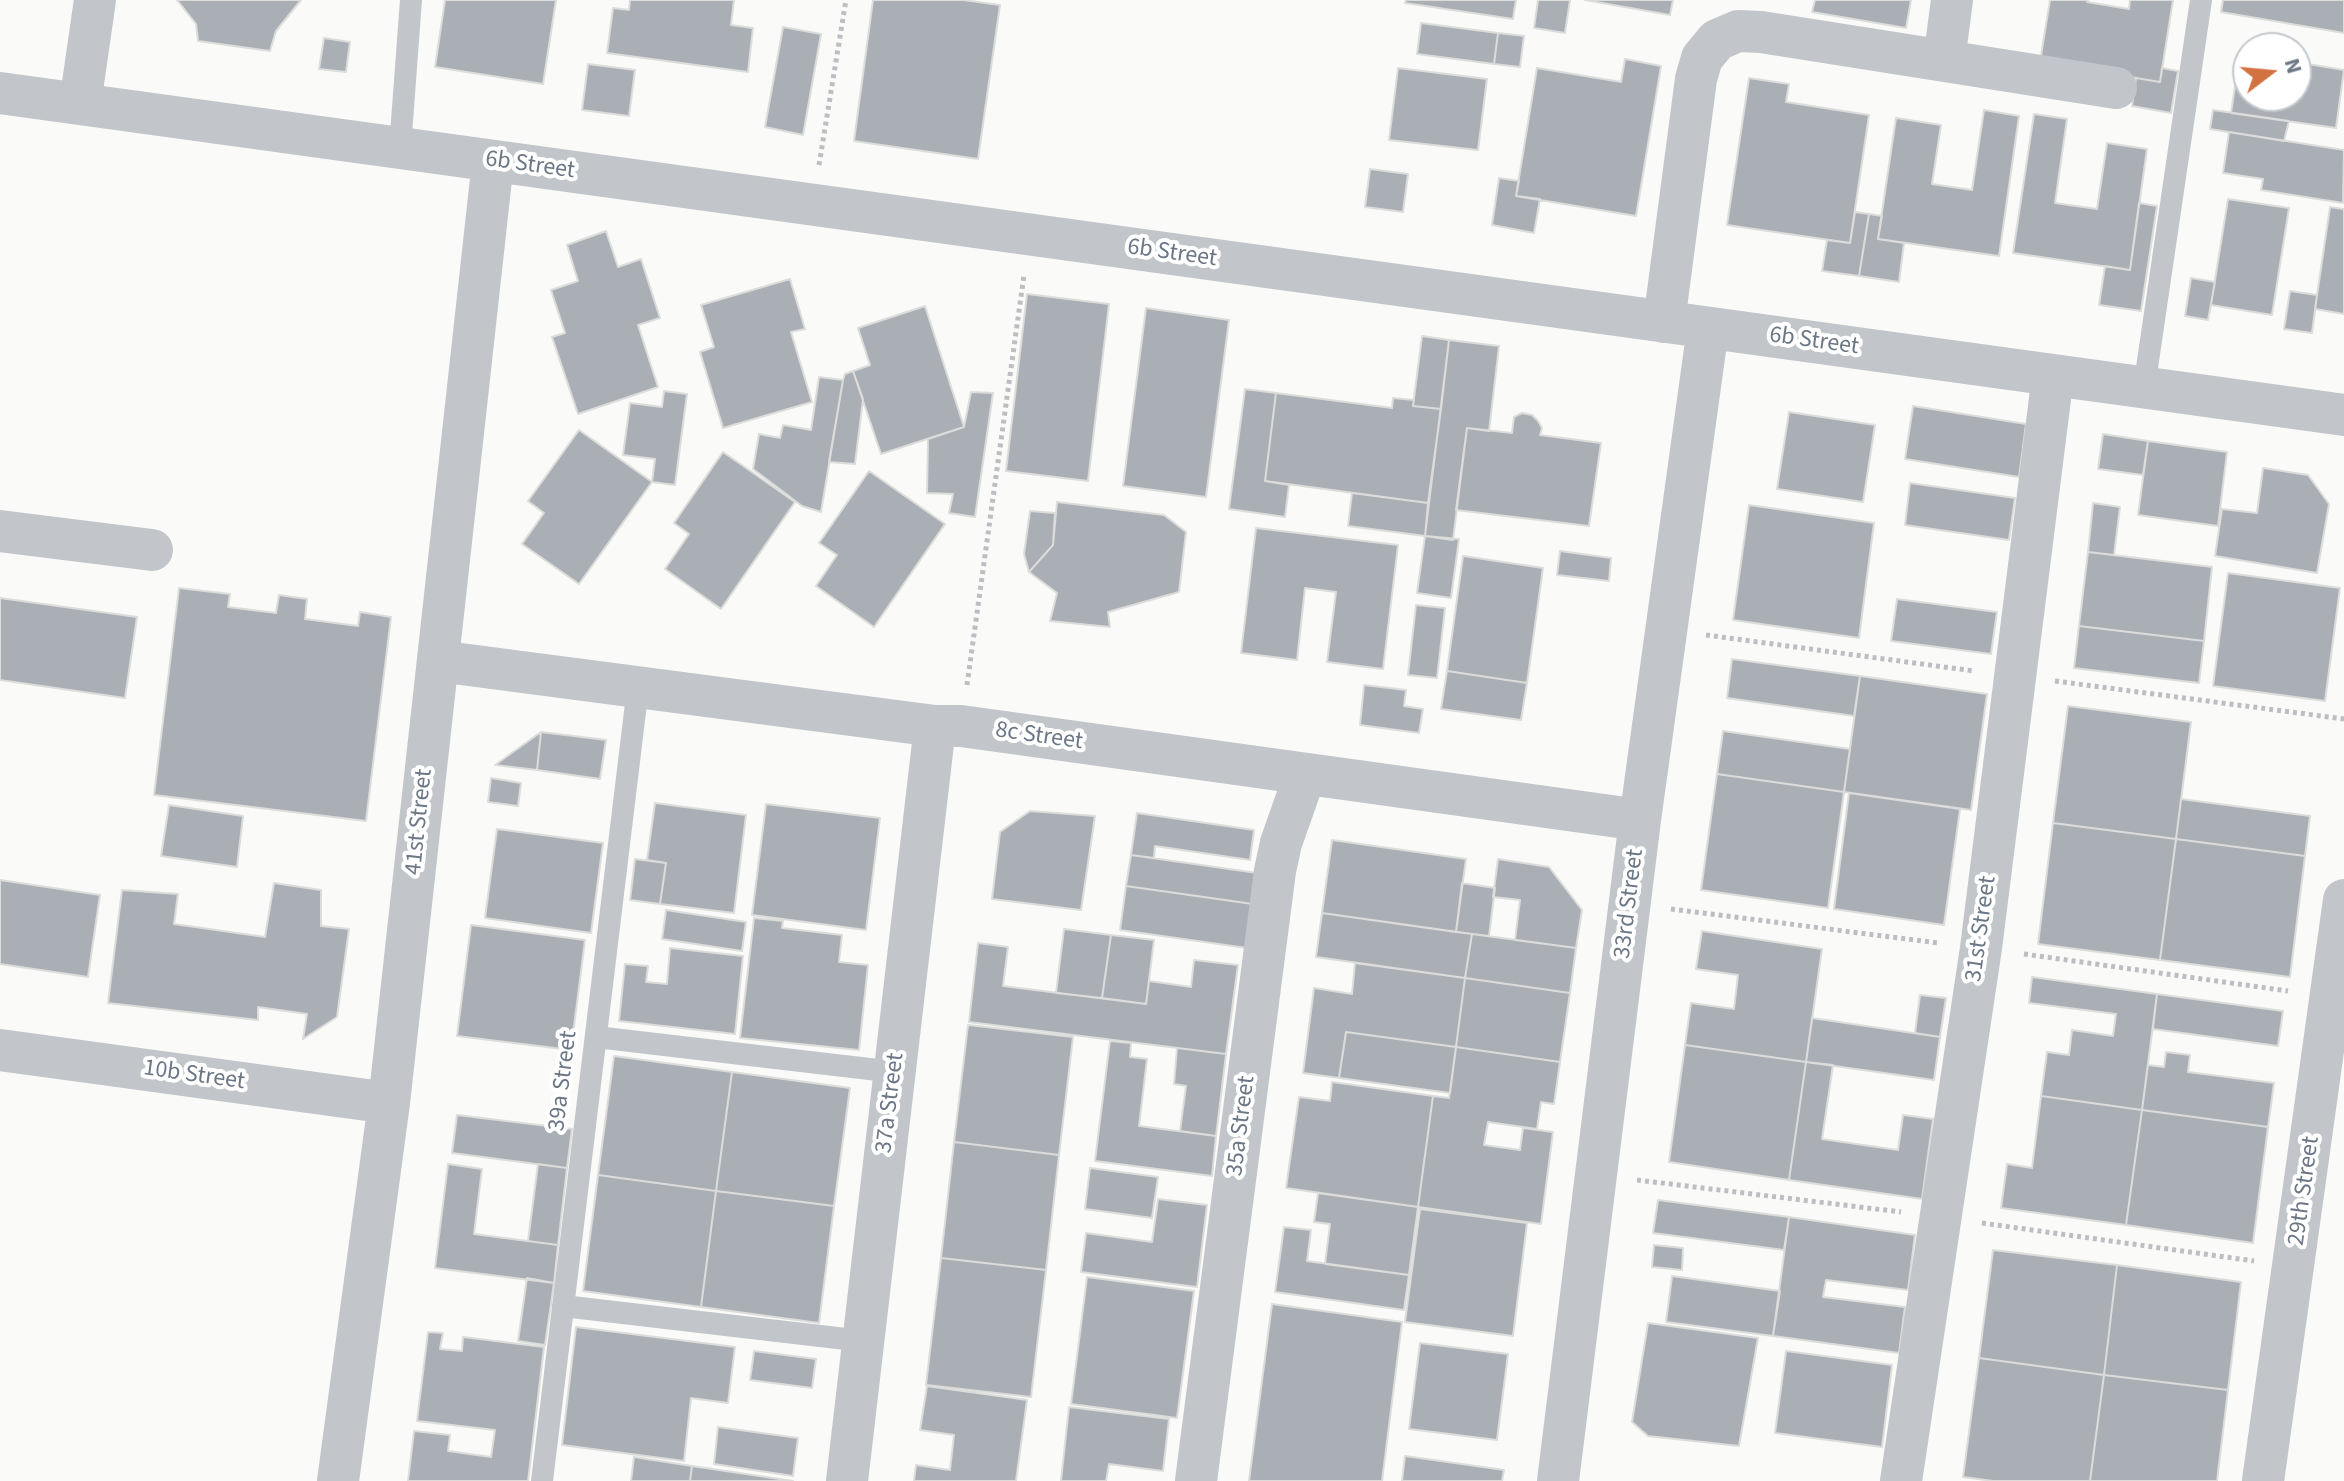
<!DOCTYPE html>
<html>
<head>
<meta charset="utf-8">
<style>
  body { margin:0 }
  #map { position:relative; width:2344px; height:1481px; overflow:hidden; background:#fafaf8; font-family:"Source Sans 3",sans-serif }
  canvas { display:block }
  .north { position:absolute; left:2232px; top:32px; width:80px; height:80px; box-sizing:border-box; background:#fff; border:2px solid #c4c9cf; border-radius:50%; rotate:74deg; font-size:22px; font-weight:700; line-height:32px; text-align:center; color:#6c7786 }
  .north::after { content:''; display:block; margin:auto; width:28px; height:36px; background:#d27240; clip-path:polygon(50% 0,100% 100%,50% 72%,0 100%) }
</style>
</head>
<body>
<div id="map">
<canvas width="2344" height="1481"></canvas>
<div class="north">N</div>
</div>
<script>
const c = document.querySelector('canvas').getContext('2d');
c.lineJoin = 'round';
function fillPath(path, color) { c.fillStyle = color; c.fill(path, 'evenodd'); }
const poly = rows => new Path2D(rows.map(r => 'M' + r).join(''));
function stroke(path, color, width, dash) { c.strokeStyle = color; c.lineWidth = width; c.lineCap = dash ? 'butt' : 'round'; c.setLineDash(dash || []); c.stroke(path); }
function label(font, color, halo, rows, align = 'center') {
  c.font = font + ' "Source Sans 3",sans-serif'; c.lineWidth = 8; c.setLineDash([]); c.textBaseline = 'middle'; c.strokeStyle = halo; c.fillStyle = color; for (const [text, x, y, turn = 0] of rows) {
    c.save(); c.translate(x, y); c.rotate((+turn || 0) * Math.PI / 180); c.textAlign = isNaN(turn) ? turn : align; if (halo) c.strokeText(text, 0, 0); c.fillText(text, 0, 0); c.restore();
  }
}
const building = poly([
  [177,0,301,0,276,31,270,51,198,41,196,24,177,0],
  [445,0,556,0,543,84,435,67,445,0],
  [630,0,734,0,731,25,753,28,748,72,607,53,613,8,629,10,630,0],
  [873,0,963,0,1000,5,978,159,854,141,873,0],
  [1406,0,1516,0,1513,19,1405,3,1406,0],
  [1538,0,1570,0,1565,33,1534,28,1538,0],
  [1585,0,1673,0,1670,15,1585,0],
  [1815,0,1911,0,1906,28,1812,12,1815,0],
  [2050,0,2088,0,2087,2,2129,9,2130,0,2173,0,2160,82,2040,62,2050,0],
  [2223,0,2344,0,2344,33,2221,12,2223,0],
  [1421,23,1498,33,1494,64,1417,54,1421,23],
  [783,27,821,34,803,135,765,127,783,27],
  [1498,33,1524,36,1520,67,1494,64,1498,33],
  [324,38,350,42,346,72,319,69,324,38],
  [2240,53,2248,54,2248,96,2296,96,2296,62,2344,70,2336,128,2231,113,2240,53],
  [1625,59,1661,66,1636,216,1516,196,1537,68,1621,82,1625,59],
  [588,64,635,70,629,116,582,110,588,64],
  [1398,68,1487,79,1478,150,1389,140,1398,68],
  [2162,68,2178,71,2171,113,2132,106,2136,78,2160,82,2162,68],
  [1749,78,1789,84,1786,102,1869,115,1850,243,1727,225,1749,78],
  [1984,110,2019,116,1999,256,1878,239,1896,118,1941,125,1932,184,1972,190,1984,110],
  [2213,110,2289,121,2284,141,2210,129,2213,110],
  [2034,114,2067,119,2055,203,2097,209,2107,143,2147,149,2130,270,2013,253,2034,114],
  [2229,132,2344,150,2343,203,2261,190,2263,179,2223,173,2229,132],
  [1370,169,1408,174,1403,212,1365,207,1370,169],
  [1499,178,1519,181,1516,196,1540,199,1534,233,1492,225,1499,178],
  [2228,199,2289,208,2272,315,2211,305,2228,199],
  [2139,203,2157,206,2141,311,2099,305,2105,266,2130,270,2139,203],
  [2330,207,2344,209,2344,314,2315,309,2330,207],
  [1855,212,1869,214,1859,276,1822,271,1827,240,1850,243,1855,212],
  [1869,214,1882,216,1878,239,1904,243,1899,282,1859,276,1869,214],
  [606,231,618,267,641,259,660,318,638,325,658,387,578,414,552,337,565,333,551,290,578,281,567,245,606,231],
  [2191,278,2215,282,2208,320,2185,316,2191,278],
  [790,279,805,329,791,332,812,402,723,428,700,352,714,347,701,305,790,279],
  [2290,291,2317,295,2312,333,2284,329,2290,291],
  [1027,294,1109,304,1088,481,1006,471,1027,294],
  [925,306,964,427,881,454,853,371,870,365,858,328,925,306],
  [1146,308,1229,320,1206,497,1123,486,1146,308],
  [1422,336,1449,340,1441,409,1413,406,1422,336],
  [1449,340,1499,346,1489,431,1467,428,1453,540,1425,536,1449,340],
  [853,371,863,399,855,464,829,462,843,380,845,374,853,371],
  [819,377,843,380,821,512,802,506,753,469,759,434,780,438,783,425,811,430,819,377],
  [1245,389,1276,393,1265,481,1289,485,1285,517,1229,509,1245,389],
  [664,391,687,394,675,485,652,482,655,459,623,455,630,403,662,407,664,391],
  [971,392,993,393,975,517,949,513,953,494,927,493,928,439,964,427,971,392],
  [1276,393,1392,408,1393,398,1414,400,1413,406,1441,409,1428,503,1265,481,1276,393],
  [1913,406,2026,424,2019,477,1905,459,1913,406],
  [1789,412,1875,425,1863,502,1777,489,1789,412],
  [1522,413,1532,415,1538,421,1542,428,1540,435,1601,443,1589,526,1456,510,1467,428,1512,433,1514,417,1522,413],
  [579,430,652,482,579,584,522,544,544,513,528,501,579,430],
  [2103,434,2148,441,2143,475,2098,469,2103,434],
  [2148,441,2227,452,2218,526,2138,515,2148,441],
  [723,452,795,502,721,609,665,569,689,534,674,523,723,452],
  [2263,468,2308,475,2329,504,2317,573,2215,556,2222,509,2257,513,2263,468],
  [869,471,945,524,874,627,816,586,837,555,819,543,869,471],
  [1910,483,2015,498,2009,540,1905,525,1910,483],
  [1352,493,1428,503,1425,536,1348,526,1352,493],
  [1057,502,1164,515,1186,532,1179,592,1108,612,1110,627,1050,621,1057,593,1029,572,1053,545,1057,502],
  [2093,503,2120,507,2114,555,2088,552,2093,503],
  [1749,505,1874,523,1859,638,1733,620,1749,505],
  [1030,511,1055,513,1053,545,1029,572,1024,554,1030,511],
  [1256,528,1398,545,1383,669,1327,662,1336,592,1305,588,1297,660,1241,653,1256,528],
  [1425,536,1459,539,1451,598,1417,593,1425,536],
  [1560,551,1611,558,1609,581,1557,575,1560,551],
  [2088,552,2212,567,2204,641,2079,626,2088,552],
  [1463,556,1543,568,1527,683,1447,671,1463,556],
  [2228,573,2340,588,2325,701,2213,686,2228,573],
  [179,588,230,594,228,607,276,613,279,595,307,599,305,619,358,626,360,612,391,617,366,821,154,795,179,588],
  [0,598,137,617,125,698,0,680,0,598],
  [1897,599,1997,612,1991,654,1891,641,1897,599],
  [1416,605,1445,608,1437,678,1408,675,1416,605],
  [2079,626,2204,641,2199,683,2074,668,2079,626],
  [1732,659,1860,676,1854,716,1727,698,1732,659],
  [1447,671,1527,683,1521,720,1441,709,1447,671],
  [1860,676,1987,694,1971,810,1844,792,1860,676],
  [1364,685,1406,690,1404,706,1423,709,1419,733,1360,725,1364,685],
  [2068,706,2191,722,2176,839,2053,823,2068,706],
  [1723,731,1850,749,1844,792,1717,774,1723,731],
  [541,732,606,740,600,779,537,770,541,732],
  [541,732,537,770,495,765,541,732],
  [1717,774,1844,792,1828,908,1701,890,1717,774],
  [491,778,521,783,518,806,488,802,491,778],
  [1849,793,1960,809,1944,925,1834,909,1849,793],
  [2181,799,2310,816,2305,856,2176,839,2181,799],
  [655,803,746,815,734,913,660,904,666,863,647,860,655,803],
  [766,804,880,818,866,930,752,915,766,804],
  [169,805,243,816,237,867,161,856,169,805],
  [1030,811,1095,816,1081,910,992,899,1000,832,1030,811],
  [1137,813,1254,830,1250,860,1155,846,1154,858,1131,855,1137,813],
  [2053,823,2176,839,2160,960,2038,944,2053,823],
  [497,829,603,843,591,933,485,918,497,829],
  [2176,839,2305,856,2290,977,2160,960,2176,839],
  [1332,840,1466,859,1456,932,1322,913,1332,840],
  [1131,855,1257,873,1253,904,1126,886,1131,855],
  [635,859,666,863,660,904,630,900,635,859],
  [1498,859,1549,867,1582,910,1576,948,1515,940,1520,900,1493,897,1498,859],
  [0,880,100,895,88,977,0,964,0,880],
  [274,883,321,890,321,926,349,929,337,1017,303,1039,307,1014,258,1007,258,1020,108,1003,122,890,178,894,174,924,265,937,274,883],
  [1462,883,1495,888,1489,936,1456,932,1462,883],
  [1126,886,1253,904,1247,948,1120,930,1126,886],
  [666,910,746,922,742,951,662,939,666,910],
  [1322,913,1472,934,1465,978,1316,957,1322,913],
  [754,918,783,921,782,928,842,935,839,962,868,965,859,1050,740,1038,754,918],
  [471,925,585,940,571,1050,457,1036,471,925],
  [1064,929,1111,935,1102,998,1056,993,1064,929],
  [1702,931,1822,949,1806,1062,1685,1045,1691,1003,1734,1009,1738,975,1696,969,1702,931],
  [1472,934,1576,948,1570,993,1465,978,1472,934],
  [1111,935,1154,940,1146,1004,1102,998,1111,935],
  [978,943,1008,947,1003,986,1146,1004,1149,981,1191,987,1194,960,1238,965,1226,1054,969,1022,978,943],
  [670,948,743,956,735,1034,619,1021,625,964,648,966,646,982,667,984,670,948],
  [1355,963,1465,978,1456,1047,1346,1032,1339,1078,1303,1073,1314,988,1352,994,1355,963],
  [2032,977,2157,994,2142,1110,2041,1096,2047,1052,2069,1055,2072,1030,2113,1036,2116,1014,2029,1003,2032,977],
  [1465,978,1570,993,1560,1062,1456,1047,1465,978],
  [2157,994,2283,1011,2278,1046,2153,1029,2157,994],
  [1920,995,1946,998,1940,1037,1915,1033,1920,995],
  [1812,1018,1940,1037,1934,1080,1806,1062,1812,1018],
  [968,1025,1073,1037,1059,1155,954,1142,968,1025],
  [1346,1032,1456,1047,1450,1093,1339,1078,1346,1032],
  [1110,1041,1131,1043,1130,1057,1147,1059,1139,1126,1216,1136,1212,1176,1095,1161,1110,1041],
  [1685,1045,1806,1062,1789,1180,1669,1162,1685,1045],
  [1456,1047,1560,1062,1554,1104,1541,1102,1537,1129,1488,1122,1484,1145,1520,1150,1523,1128,1553,1132,1541,1224,1418,1207,1433,1096,1449,1098,1456,1047],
  [1177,1048,1226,1054,1216,1136,1180,1131,1186,1086,1174,1084,1177,1048],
  [2166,1052,2190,1055,2188,1072,2274,1083,2268,1127,2142,1110,2148,1065,2164,1067,2166,1052],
  [614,1056,732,1072,716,1191,598,1175,614,1056],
  [1806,1062,1833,1065,1822,1139,1898,1150,1903,1115,1933,1119,1922,1199,1789,1180,1806,1062],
  [732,1072,850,1088,834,1206,716,1191,732,1072],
  [1332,1082,1433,1096,1418,1207,1286,1188,1299,1097,1330,1101,1332,1082],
  [2041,1096,2142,1110,2126,1225,2001,1208,2007,1164,2032,1168,2041,1096],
  [2142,1110,2268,1127,2253,1243,2126,1225,2142,1110],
  [457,1115,572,1129,567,1168,452,1153,457,1115],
  [954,1142,1059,1155,1046,1270,941,1258,954,1142],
  [448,1164,482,1169,474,1234,558,1245,554,1283,435,1268,448,1164],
  [538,1164,567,1168,558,1245,528,1241,538,1164],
  [1090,1168,1158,1177,1152,1218,1085,1209,1090,1168],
  [598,1175,716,1191,701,1307,583,1291,598,1175],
  [716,1191,834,1206,819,1323,701,1307,716,1191],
  [1318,1193,1418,1207,1409,1275,1325,1264,1330,1224,1314,1222,1318,1193],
  [1158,1199,1207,1205,1197,1287,1081,1272,1086,1233,1152,1242,1158,1199],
  [1658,1200,1789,1217,1784,1250,1653,1233,1658,1200],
  [1420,1209,1527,1223,1513,1336,1405,1322,1420,1209],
  [1789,1217,1915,1235,1908,1290,1826,1280,1823,1297,1905,1307,1899,1353,1773,1336,1789,1217],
  [1284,1227,1311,1230,1307,1261,1409,1275,1404,1310,1275,1292,1284,1227],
  [1654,1245,1683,1248,1682,1270,1652,1267,1654,1245],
  [1993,1250,2117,1265,2104,1375,1979,1358,1993,1250],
  [941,1258,1046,1270,1031,1397,926,1385,941,1258],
  [2117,1265,2241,1282,2228,1390,2104,1375,2117,1265],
  [1672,1276,1780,1291,1773,1336,1666,1322,1672,1276],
  [1087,1277,1194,1291,1177,1418,1071,1404,1087,1277],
  [527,1278,554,1283,545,1345,518,1341,527,1278],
  [1272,1304,1402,1322,1382,1481,1249,1481,1272,1304],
  [1648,1323,1758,1338,1739,1446,1648,1436,1632,1422,1648,1323],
  [576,1327,735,1347,728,1403,691,1398,684,1461,562,1445,576,1327],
  [428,1332,443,1333,440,1349,462,1351,463,1337,544,1347,528,1481,408,1481,414,1431,450,1435,448,1451,491,1457,495,1430,417,1421,428,1332],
  [1420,1343,1508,1354,1497,1440,1409,1429,1420,1343],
  [754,1351,816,1359,812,1388,750,1380,754,1351],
  [1786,1351,1892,1365,1882,1447,1775,1433,1786,1351],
  [1979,1358,2104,1375,2090,1481,1993,1481,1963,1477,1979,1358],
  [2104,1375,2228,1390,2217,1481,2090,1481,2104,1375],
  [927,1386,1027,1400,1016,1481,914,1481,916,1465,950,1470,954,1435,920,1430,927,1386],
  [1069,1407,1169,1419,1163,1471,1109,1464,1106,1481,1061,1481,1069,1407],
  [718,1427,798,1438,793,1476,714,1464,718,1427],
  [1405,1456,1504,1470,1502,1481,1402,1481,1405,1456],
  [634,1457,692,1466,690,1481,631,1481,634,1457],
  [692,1466,793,1481,690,1481,692,1466]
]);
const path = poly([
  [819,165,846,0],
  [1706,635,1974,671],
  [2055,681,2344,719],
  [967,685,1024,275],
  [1671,909,1939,943],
  [2024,954,2288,991],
  [1637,1180,1901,1212],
  [1982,1223,2254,1261]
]);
const service = poly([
  [400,148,411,0],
  [2144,388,2201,0],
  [596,1037,895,1072],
  [563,1306,863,1341],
  [542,1481,638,687]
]);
const minor = poly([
  [1944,61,1952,0],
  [0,93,2344,415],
  [80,104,95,0],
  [1664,322,1696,79,1702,58,1717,40,1738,31,1761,32,2116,88],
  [0,531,152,550],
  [438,661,935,726,961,726,1640,820],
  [0,1050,389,1103],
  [338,1481,389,1103,493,161],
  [847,1481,935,726],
  [1196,1481,1275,871,1281,843,1305,775],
  [1558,1481,1640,820,1708,328],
  [1901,1481,1981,948,2053,375],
  [2263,1481,2344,900]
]);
const streetNames = [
  ["6b Street",530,166,8],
  ["6b Street",1172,254,8],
  ["6b Street",1814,342,8],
  ["8c Street",1039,737,8],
  ["41st Street",420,822,-84],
  ["33rd Street",1630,904,-83],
  ["31st Street",1982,929,-82],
  ["10b Street",194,1076,8],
  ["39a Street",564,1081,-83],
  ["37a Street",891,1103,-83],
  ["35a Street",1242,1126,-83],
  ["29th Street",2305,1191,-82]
];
fillPath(building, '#aaafb6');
stroke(building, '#dcdcda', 2);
stroke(path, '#bcbec1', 5, [4, 4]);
stroke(service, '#c2c5c9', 22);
stroke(minor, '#c2c5c9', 42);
label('24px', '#6c7786', '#fff', streetNames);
</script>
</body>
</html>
